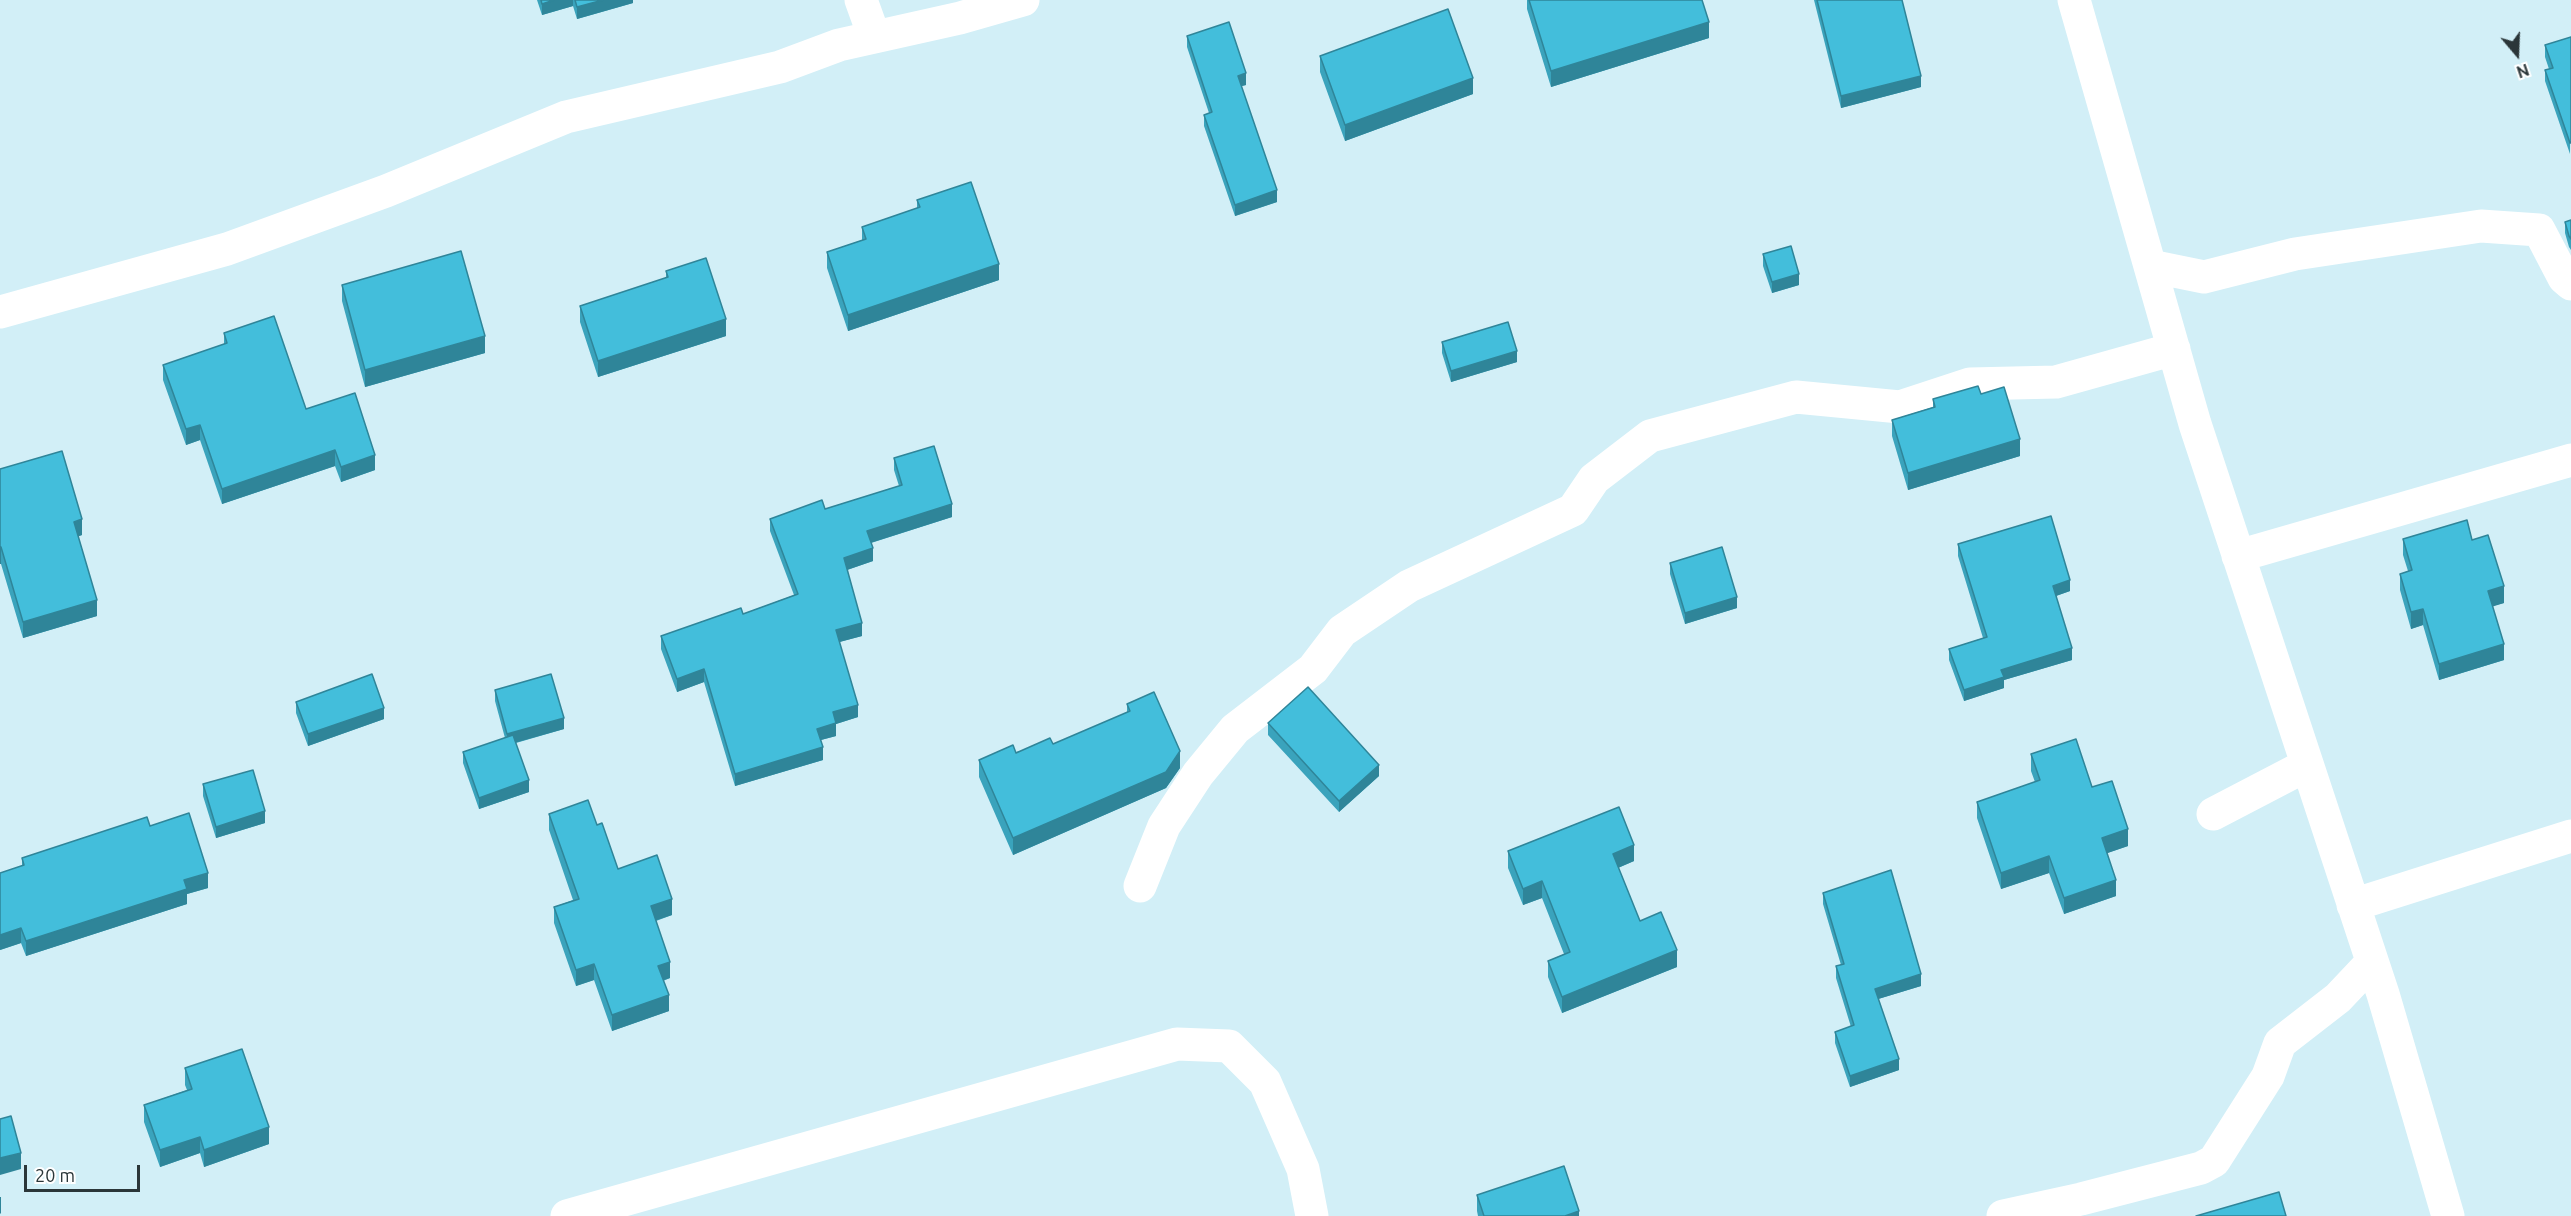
<!DOCTYPE html>
<html>
<head>
<meta charset="utf-8">
<style>
  body { margin:0 }
  #map { position:relative; width:2571px; height:1216px; overflow:hidden; background:#d2eff7; font-family:Ubuntu,sans-serif }
  canvas { display:block }
  .north { position:absolute; left:2487px; top:24px; width:60px; height:60px; -webkit-text-stroke:4px #fff; paint-order:stroke; rotate:161deg; font-size:16px; font-weight:700; line-height:24px; text-align:center; color:#2b3639 }
  .north::after { content:''; display:block; margin:auto; width:21px; height:27px; background:#2b3639; clip-path:polygon(50% 0,100% 100%,50% 72%,0 100%) }
  .scale { position:absolute; left:24px; top:1165px; width:116px; height:27px; box-sizing:border-box; border:3px solid #2b3639; border-top:0; padding-left:8px; font-size:18px; line-height:21px; white-space:nowrap; color:#2b3639; -webkit-text-stroke:4px #fff; paint-order:stroke }
</style>
</head>
<body>
<div id="map">
<canvas width="2571" height="1216"></canvas>
<div class="north">N</div>
<div class="scale">20 m</div>
</div>
<script>
const c = document.querySelector('canvas').getContext('2d');
c.lineJoin = 'round';
const poly = rows => new Path2D(rows.map(r => 'M' + r).join(''));
function stroke(path, color, width, dash) { c.strokeStyle = color; c.lineWidth = width; c.lineCap = dash ? 'butt' : 'round'; c.setLineDash(dash || []); c.stroke(path); }
function fillPath(path, color) { c.fillStyle = color; c.fill(path, 'evenodd'); }
const minor = poly([
  [861,0,874,36],
  [2074,0,2195,424,2383,994,2448,1216],
  [2150,266,2204,277,2295,254,2481,226,2539,230,2564,278,2571,284],
  [0,312,227,249,386,191,566,117,780,67,839,45,960,18,1023,0],
  [2238,556,2571,460],
  [2213,814,2307,765],
  [1140,886,1164,826,1198,774,1235,729,1313,669,1342,631,1409,586,1573,510,1594,479,1650,436,1796,397,1900,407,1970,384,2056,382,2174,349],
  [2353,905,2571,836],
  [567,1216,1177,1044,1229,1046,1265,1082,1303,1169,1312,1216],
  [2003,1216,2081,1199,2201,1168,2214,1161,2268,1076,2280,1043,2338,998,2372,962]
]);
const wall = poly([
  [537,0,633,0,633,3,577,19,573,6,542,15],
  [1527,0,1702,0,1709,38,1551,87,1527,9],
  [1814,0,1902,0,1921,87,1841,108],
  [1187,36,1246,85,1241,86,1277,202,1235,216,1204,126,1204,115,1209,113,1187,47],
  [2571,37,2570,154,2545,81,2545,70,2549,69,2545,57,2545,45],
  [1320,56,1473,94,1345,141,1320,72],
  [917,200,999,280,848,331,827,268,827,252,862,240,862,227,917,208],
  [2571,220,2571,250,2569,247,2565,233,2565,222],
  [1763,254,1799,285,1772,293,1763,266],
  [666,271,726,336,598,377,580,322,580,306,666,278],
  [342,285,485,353,365,387,342,301],
  [224,333,306,409,375,470,341,482,335,466,222,504,200,440,186,445,163,380,163,365,224,344],
  [1442,342,1517,362,1451,382,1442,353],
  [1981,394,2020,456,1908,490,1892,436,1892,420,1933,407,1933,399],
  [894,458,952,517,871,543,873,561,847,570,862,636,839,642,858,717,836,724,836,736,821,740,823,760,735,786,704,682,677,692,661,649,661,636,743,614,794,595,770,531,770,519,825,509,899,486,894,470],
  [0,469,82,535,78,536,97,616,23,638,1,564,0,564],
  [2403,539,2472,540,2504,603,2492,606,2504,660,2439,680,2423,625,2411,629,2400,590,2400,574,2408,571,2403,555],
  [1958,544,2070,591,2056,596,2072,660,2004,680,2004,688,1964,701,1949,660,1949,649,1983,638,1958,556],
  [1670,563,1737,608,1685,624,1670,574],
  [495,690,564,729,516,743,529,792,479,809,463,763,463,752,505,738,495,701],
  [296,702,384,719,308,746,296,713],
  [1127,704,1180,768,1166,788,1013,855,979,777,979,760,1053,744,1127,713],
  [1268,723,1379,776,1339,812,1268,735],
  [2031,754,2092,787,2128,846,2107,853,2116,896,2064,914,2049,873,2001,889,1977,818,1977,802,2035,782,2031,771],
  [203,784,265,823,216,838,203,796],
  [549,814,597,825,618,869,672,915,656,921,670,978,663,981,669,1011,612,1031,594,980,576,986,554,923,554,907,573,900,549,830],
  [150,826,208,888,187,894,187,904,26,956,21,943,0,950,22,865,22,858],
  [1508,851,1634,861,1618,868,1640,921,1677,967,1562,1013,1548,977,1548,961,1564,954,1542,898,1523,905,1508,868],
  [1823,893,1921,986,1878,999,1899,1070,1850,1087,1835,1043,1835,1032,1851,1027,1836,978,1836,966,1841,965,1823,904],
  [185,1068,269,1144,204,1167,200,1153,160,1167,144,1122,144,1105,187,1090,185,1085],
  [1477,1195,1579,1216,1478,1216,1477,1211]
]);
const shadedWall = poly([
  [554,0,573,0,573,6,542,15,542,4],
  [603,0,633,0,633,3,577,19,577,7],
  [1709,22,1709,38,1551,87,1551,71],
  [1246,73,1246,85,1238,87,1238,76],
  [1921,76,1921,87,1841,108,1841,96],
  [1473,78,1473,94,1345,141,1345,125],
  [1277,190,1277,202,1235,216,1235,205],
  [999,264,999,280,848,331,848,315],
  [1799,274,1799,285,1772,293,1772,282],
  [726,319,726,336,598,377,598,361],
  [485,336,485,353,365,387,365,370],
  [1517,351,1517,362,1451,382,1451,371],
  [200,425,200,440,186,445,186,429],
  [2020,439,2020,456,1908,490,1908,473],
  [335,450,335,466,222,504,222,489],
  [375,455,375,470,341,482,341,467],
  [952,504,952,517,867,544,867,531],
  [82,519,82,535,74,538,74,522],
  [1,547,1,564,0,564,0,548],
  [873,548,873,561,844,571,844,558],
  [2070,580,2070,591,2053,597,2053,586],
  [2504,586,2504,603,2488,608,2488,591],
  [1737,597,1737,608,1685,624,1685,613],
  [97,600,97,616,23,638,23,622],
  [2423,609,2423,625,2411,629,2411,612],
  [862,623,862,636,836,643,836,630],
  [2504,644,2504,660,2439,680,2439,664],
  [2072,648,2072,660,2004,680,2004,688,1964,701,1964,690,2001,670],
  [704,669,704,682,677,692,677,679],
  [858,705,858,717,836,724,836,736,817,741,817,729,833,712],
  [384,708,384,719,308,746,308,734],
  [564,718,564,729,507,745,507,734],
  [823,747,823,760,735,786,735,774],
  [1180,751,1180,768,1166,788,1013,855,1013,838],
  [1379,765,1379,776,1339,812,1339,801],
  [529,780,529,792,479,809,479,798],
  [265,811,265,823,216,838,216,827],
  [2128,829,2128,846,2102,855,2102,838],
  [1634,845,1634,861,1613,870,1613,854],
  [2049,856,2049,873,2001,889,2001,873],
  [208,873,208,888,187,894,187,904,26,956,26,941,184,880],
  [2116,880,2116,896,2064,914,2064,898],
  [1542,881,1542,898,1523,905,1523,889],
  [672,899,672,915,651,922,651,906],
  [21,928,21,943,0,950,0,935],
  [1677,950,1677,967,1562,1013,1562,997],
  [670,962,670,978,658,982,658,966],
  [594,964,594,980,576,986,576,970],
  [1921,974,1921,986,1875,1000,1875,989],
  [669,995,669,1011,612,1031,612,1015],
  [1899,1059,1899,1070,1850,1087,1850,1076],
  [269,1127,269,1144,204,1167,204,1150],
  [200,1137,200,1153,160,1167,160,1150],
  [21,1153,21,1169,0,1175,0,1158],
  [0,1197,1,1197,1,1213,0,1214],
  [1579,1211,1579,1216,1565,1216]
]);
const building = poly([
  [541,0,554,0,542,4,541,0],
  [575,0,603,0,577,7,575,0],
  [1529,0,1702,0,1709,22,1551,71,1529,0],
  [1817,0,1902,0,1921,76,1841,96,1817,0],
  [1448,9,1473,78,1345,125,1320,56,1448,9],
  [1229,22,1246,73,1238,76,1277,190,1235,205,1204,115,1212,112,1187,36,1229,22],
  [2571,37,2571,143,2570,143,2545,70,2553,68,2545,45,2571,37],
  [971,182,999,264,848,315,827,252,866,239,862,227,920,207,917,200,971,182],
  [2571,220,2571,239,2569,236,2565,222,2571,220],
  [1791,246,1799,274,1772,282,1763,254,1791,246],
  [461,251,485,336,365,370,342,285,461,251],
  [706,258,726,319,598,361,580,306,668,277,666,271,706,258],
  [274,316,306,409,355,393,375,455,341,467,335,450,222,489,200,425,186,429,163,365,227,343,224,333,274,316],
  [1508,322,1517,351,1451,371,1442,342,1508,322],
  [1978,386,1981,394,2004,387,2020,439,1908,473,1892,420,1935,407,1933,399,1978,386],
  [934,446,952,504,867,531,873,548,844,558,862,623,836,630,858,705,833,712,836,723,817,729,823,747,735,774,704,669,677,679,661,636,741,608,743,614,798,594,770,519,822,500,825,509,902,485,894,458,934,446],
  [62,451,82,519,74,522,97,600,23,622,1,547,0,548,0,469,62,451],
  [2051,516,2070,580,2053,586,2072,648,2001,670,2004,677,1964,690,1949,649,1987,637,1958,544,2051,516],
  [2467,520,2472,540,2488,535,2504,586,2488,591,2504,644,2439,664,2423,609,2411,612,2400,574,2412,570,2403,539,2467,520],
  [1722,547,1737,597,1685,613,1670,563,1722,547],
  [372,674,384,708,308,734,296,702,372,674],
  [551,674,564,718,507,734,495,690,551,674],
  [1308,687,1379,765,1339,801,1268,723,1308,687],
  [1154,692,1180,751,1166,772,1013,838,979,760,1013,745,1016,753,1050,738,1053,744,1130,711,1127,704,1154,692],
  [513,735,529,780,479,798,463,752,513,735],
  [2076,739,2092,787,2112,781,2128,829,2102,838,2116,880,2064,898,2049,856,2001,873,1977,802,2040,780,2031,754,2076,739],
  [253,770,265,811,216,827,203,784,253,770],
  [588,800,597,825,602,823,618,869,657,855,672,899,651,906,670,962,658,966,669,995,612,1015,594,964,576,970,554,907,579,899,549,814,588,800],
  [1619,807,1634,845,1613,854,1640,921,1661,912,1677,950,1562,997,1548,961,1570,952,1542,881,1523,889,1508,851,1619,807],
  [189,813,208,873,184,880,187,889,26,941,21,928,0,935,0,873,24,865,22,858,147,817,150,826,189,813],
  [1891,870,1921,974,1875,989,1899,1059,1850,1076,1835,1032,1854,1025,1836,966,1844,964,1823,893,1891,870],
  [242,1049,269,1127,204,1150,200,1137,160,1150,144,1105,192,1089,185,1068,242,1049],
  [11,1116,21,1153,0,1158,0,1119,11,1116],
  [1564,1166,1579,1211,1565,1216,1484,1216,1477,1195,1564,1166],
  [2279,1192,2286,1216,2196,1216,2279,1192]
]);
stroke(minor, '#fff', 33);
fillPath(wall, '#3aa3bc');
fillPath(shadedWall, '#2f8599');
fillPath(building, '#43bedb');
stroke(building, '#2f8599', 1.5);
</script>
</body>
</html>
